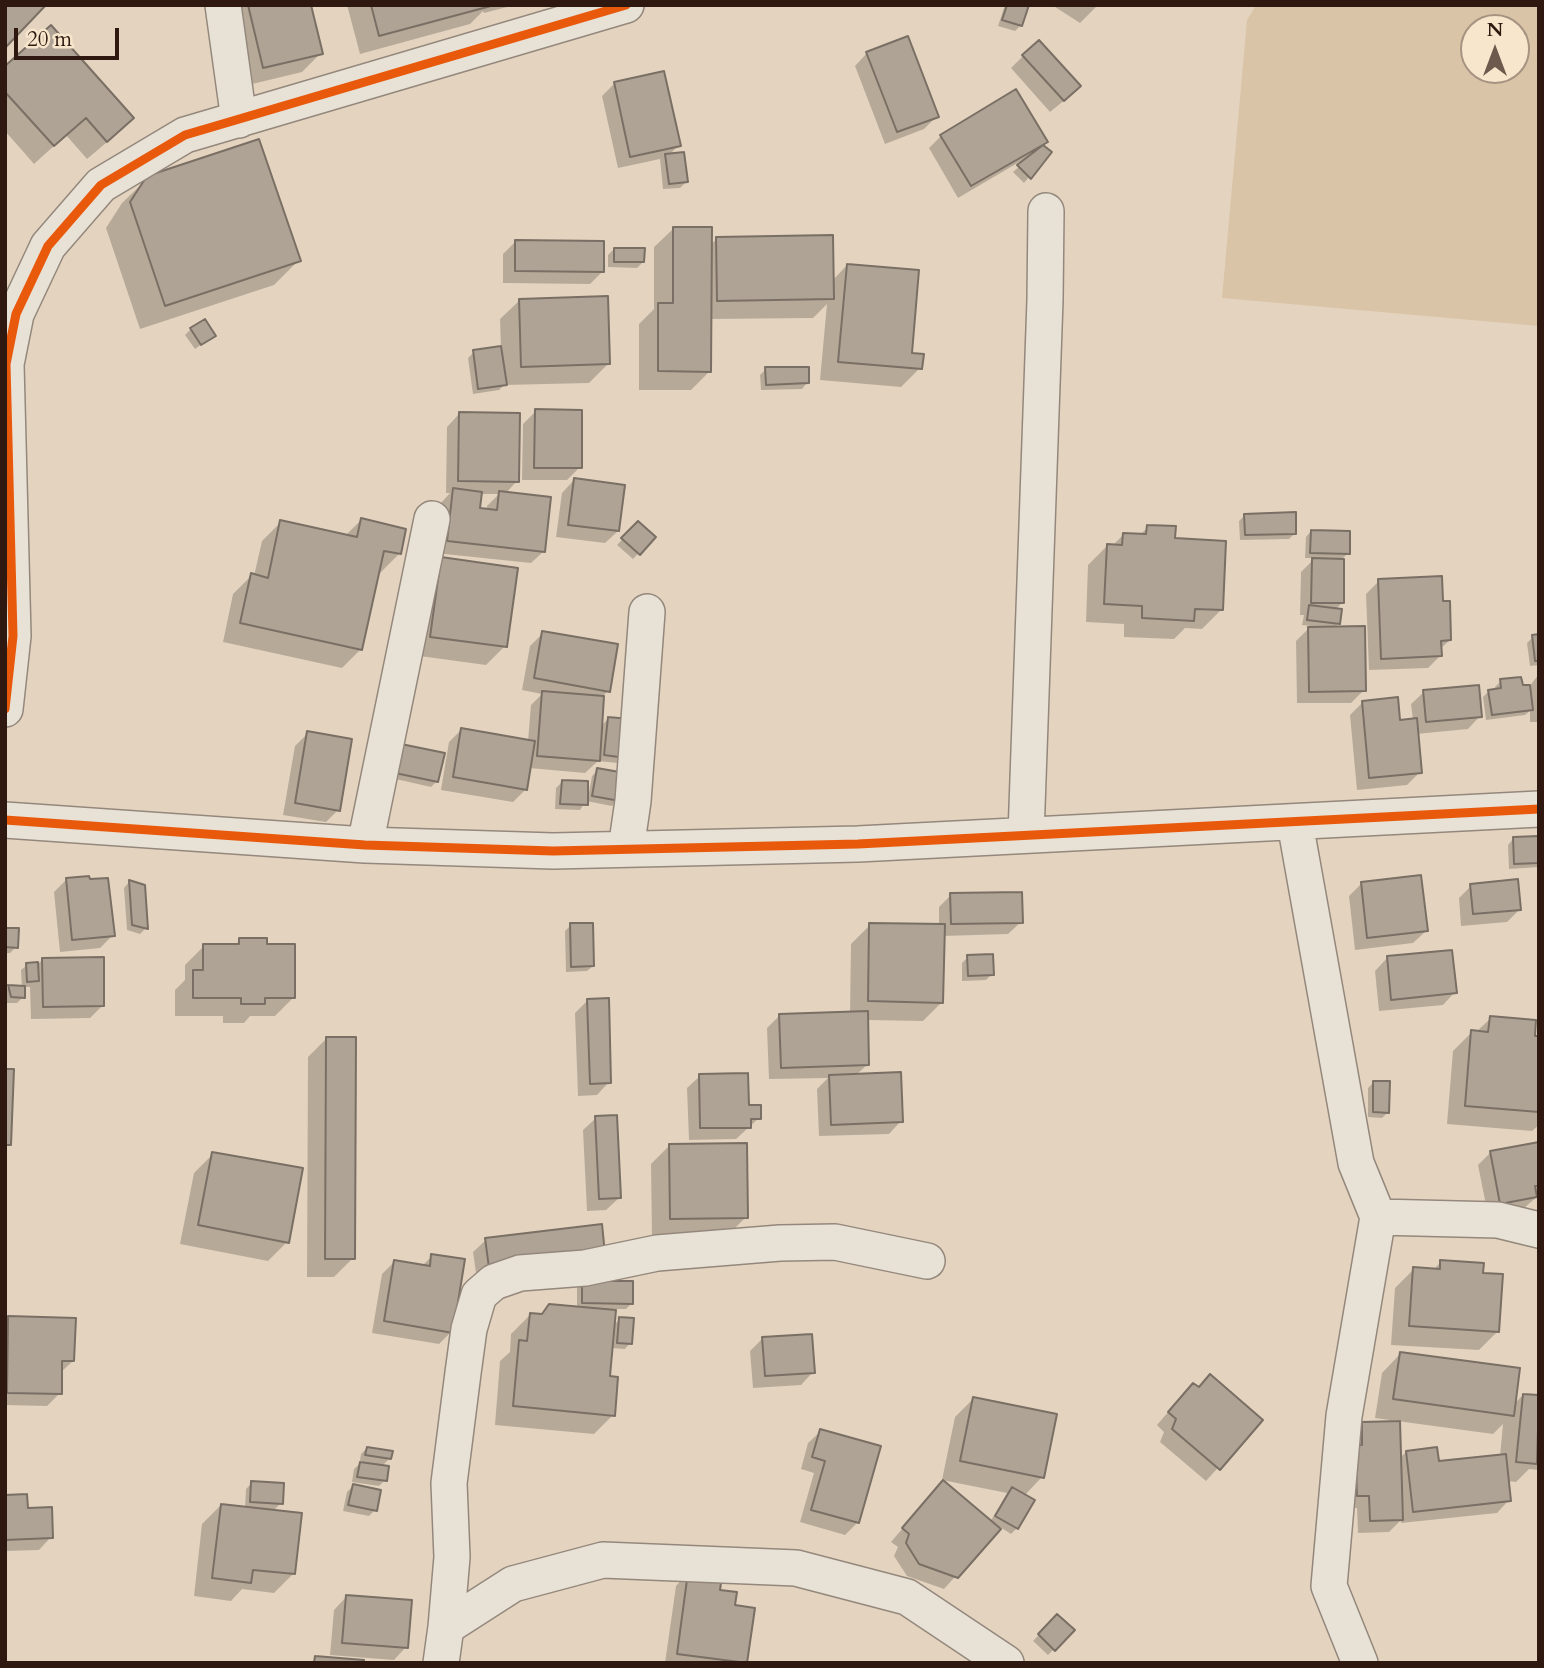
<!DOCTYPE html>
<html>
<head>
<meta charset="utf-8">
<style>
  body { margin:0 }
  #map { position:relative; width:1544px; height:1668px; overflow:hidden; background:#e4d4bf; font-family:Cardo,serif }
  canvas { display:block }
  .frame { position:absolute; inset:0; border:7px solid #2e1810; pointer-events:none }
  .north { position:absolute; left:1460px; top:14px; width:70px; height:70px; box-sizing:border-box; background:#f7e5cc; border:2px solid #a79381; border-radius:50%; rotate:0deg; font-size:19px; font-weight:700; line-height:28px; text-align:center; color:#2e1810 }
  .north::after { content:''; display:block; margin:auto; width:24px; height:32px; background:#6e5a4d; clip-path:polygon(50% 0,100% 100%,50% 72%,0 100%) }
  .scale { position:absolute; left:14px; top:28px; width:105px; height:32px; box-sizing:border-box; border:4px solid #2e1810; border-top:0; padding-left:9px; font-size:21px; line-height:24px; white-space:nowrap; color:#2e1810; -webkit-text-stroke:5px #f7e5cc; paint-order:stroke }
</style>
</head>
<body>
<div id="map">
<canvas width="1544" height="1668"></canvas>
<div class="frame"></div>
<div class="north">N</div>
<div class="scale">20 m</div>
</div>
<script>
const c = document.querySelector('canvas').getContext('2d');
c.lineJoin = 'round';
function fillPath(path, color) { c.fillStyle = color; c.fill(path, 'evenodd'); }
const poly = rows => new Path2D(rows.map(r => 'M' + r).join(''));
function stroke(path, color, width, dash) { c.strokeStyle = color; c.lineWidth = width; c.lineCap = dash ? 'butt' : 'round'; c.setLineDash(dash || []); c.stroke(path); }
const green = poly([
  [1256,5,1539,5,1539,326,1222,298,1247,20],
  [1474,28,1516,28,1516,70,1474,70]
]);
const shadow = poly([
  [226,5,309,5,321,53,302,72,244,86],
  [347,5,515,5,484,13,483,11,470,24,360,54],
  [1005,5,1027,5,1021,25,1015,31,998,26],
  [1052,5,1098,5,1080,23],
  [51,28,113,137,87,159,66,135,34,164,5,131,5,68],
  [867,53,937,116,924,129,885,144,855,66],
  [1023,56,1066,99,1050,112,1011,68],
  [615,83,679,145,668,156,686,182,680,188,663,189,660,159,618,168,602,96],
  [941,136,1041,145,1049,153,1024,183,1013,172,1027,160,1026,158,958,198,929,148],
  [148,178,299,260,274,285,140,329,106,228,122,203],
  [673,229,710,245,717,239,832,281,847,265,920,368,901,387,820,380,827,304,813,318,710,319,710,371,691,390,639,390,639,324,654,309,654,247],
  [515,242,603,271,590,284,503,283,503,254],
  [614,249,643,262,637,268,608,267,608,255],
  [519,301,608,364,589,383,504,385,499,390,473,394,468,358,474,352,501,348,500,319],
  [191,329,213,336,195,349,185,335],
  [766,369,807,383,802,389,761,390,760,375],
  [536,411,580,467,567,480,522,480,523,424],
  [459,414,517,481,505,494,544,551,531,563,435,553,441,503,450,493,446,493,447,427],
  [480,494,499,494,487,506,487,510,478,509],
  [574,480,618,531,605,543,556,537,562,493],
  [1245,515,1295,533,1289,539,1240,540,1239,521],
  [361,520,399,554,380,573,378,572,361,649,342,668,223,642,233,594,252,575,254,576,262,541,281,522,345,536],
  [638,523,654,537,633,559,617,545],
  [1148,527,1174,540,1221,610,1202,629,1185,628,1174,639,1124,637,1124,624,1086,622,1088,565,1107,546,1112,546,1123,535,1139,536],
  [1311,531,1348,553,1343,558,1342,603,1335,610,1339,623,1333,629,1364,690,1351,703,1297,703,1296,641,1311,626,1302,625,1304,615,1300,615,1301,572,1315,558,1305,558,1306,537],
  [442,559,505,646,486,665,412,655],
  [1379,581,1441,602,1450,640,1440,649,1440,656,1428,668,1369,670,1366,594],
  [543,633,608,691,602,697,600,727,608,719,624,757,618,763,598,761,585,773,529,768,526,789,513,802,441,790,449,742,461,730,528,741,531,705,542,694,522,690,530,646],
  [1539,636,1539,665,1530,666,1527,643,1533,637],
  [1539,674,1539,722,1530,722,1530,711,1525,715,1486,720,1483,697,1489,691,1495,691,1495,687,1501,681,1521,687,1529,687],
  [1424,692,1480,716,1468,729,1416,734,1420,772,1407,785,1357,790,1350,715,1363,702,1398,722,1413,720,1411,704],
  [308,733,338,810,326,822,283,815,295,746],
  [396,752,437,781,431,787,391,778],
  [598,770,618,800,612,806,586,801,580,810,555,809,556,788,562,782,588,798,592,776],
  [1539,837,1539,867,1509,869,1508,845,1513,839],
  [66,880,89,881,113,935,100,948,60,952,54,892],
  [129,882,146,928,140,934,127,930,124,888],
  [1362,883,1426,931,1413,943,1355,950,1349,896],
  [1471,886,1520,909,1507,922,1461,926,1459,898],
  [951,895,1021,922,1008,934,943,936,942,1002,923,1021,866,1020,867,1065,856,1075,901,1121,889,1134,819,1136,817,1089,828,1078,769,1079,767,1028,780,1015,850,1013,851,944,870,925,939,926,939,907],
  [571,925,593,966,587,971,566,972,565,931],
  [6,929,16,947,10,953,5,953],
  [240,940,265,946,294,997,275,1016,250,1016,244,1023,223,1023,223,1016,175,1016,175,990,185,980,185,965,204,946,234,946],
  [968,957,992,974,986,980,962,981,962,963],
  [1387,958,1455,992,1443,1005,1379,1011,1375,971],
  [43,959,103,1005,90,1018,31,1019,30,987,23,987,23,997,17,1003,5,1003,5,990,9,987,22,988,21,970,27,965,38,964],
  [588,1000,609,1082,597,1095,578,1096,575,1013],
  [1491,1018,1539,1038,1539,1125,1532,1131,1447,1124,1453,1051,1472,1032,1476,1032],
  [327,1038,353,1258,334,1277,307,1277,308,1057],
  [700,1076,747,1107,759,1118,736,1139,689,1140,687,1088],
  [1373,1083,1388,1112,1382,1118,1368,1117,1368,1088],
  [596,1118,619,1198,606,1210,587,1211,583,1130],
  [670,1145,746,1217,727,1236,652,1237,651,1164],
  [1490,1153,1526,1190,1539,1187,1539,1195,1523,1209,1488,1215,1478,1165],
  [213,1154,287,1242,268,1261,180,1244,194,1173],
  [486,1240,591,1266,477,1280,473,1252],
  [432,1256,451,1332,439,1344,372,1333,382,1274,394,1262,422,1266],
  [1441,1262,1481,1274,1498,1331,1479,1350,1391,1345,1395,1288,1414,1269,1432,1271],
  [583,1282,632,1303,626,1309,614,1309,613,1326,620,1319,630,1343,625,1349,611,1348,608,1377,613,1415,594,1434,495,1425,500,1361,510,1352,511,1334,530,1315,540,1316,550,1306,577,1308,577,1288],
  [9,1318,73,1361,60,1373,60,1393,47,1406,5,1405,5,1322],
  [762,1339,813,1372,801,1385,753,1388,750,1351],
  [1400,1354,1513,1405,1523,1395,1535,1397,1539,1393,1539,1470,1529,1469,1516,1482,1507,1481,1509,1500,1497,1513,1401,1523,1401,1520,1389,1532,1358,1533,1357,1508,1345,1508,1350,1437,1362,1424,1399,1459,1406,1452,1438,1463,1500,1456,1503,1424,1493,1434,1375,1418,1382,1373],
  [1198,1389,1261,1420,1206,1481,1160,1442,1164,1432,1157,1425,1181,1397],
  [974,1398,1042,1477,1024,1496,1017,1528,1011,1534,1000,1527,944,1589,907,1576,894,1556,898,1547,891,1542,931,1495,990,1522,1007,1493,942,1480,955,1417],
  [821,1431,858,1522,845,1535,800,1522,814,1473,801,1469,808,1443],
  [367,1448,390,1458,381,1467,385,1480,379,1486,352,1482,354,1469,363,1461,360,1461,361,1454],
  [252,1483,281,1503,273,1511,293,1574,274,1593,242,1589,231,1601,194,1596,202,1524,221,1505,245,1508,246,1489],
  [353,1486,375,1510,369,1516,343,1511,347,1492],
  [5,1497,26,1510,51,1537,39,1550,5,1551],
  [688,1573,718,1592,733,1606,746,1663,665,1663,676,1586],
  [346,1597,406,1647,394,1660,330,1655,334,1610],
  [1057,1616,1073,1630,1048,1655,1033,1641]
]);
const building = poly([
  [5,5,46,5,5,48,5,5],
  [248,5,311,5,323,54,263,68,248,5],
  [371,5,491,5,491,6,379,36,371,5],
  [1007,5,1029,5,1022,26,1002,20,1007,5],
  [51,25,134,118,107,142,86,118,54,146,5,92,5,66,51,25],
  [908,36,939,117,897,132,866,52,908,36],
  [1039,40,1081,86,1064,101,1022,55,1039,40],
  [664,71,681,146,630,157,614,82,664,71],
  [1016,89,1048,142,971,186,940,135,1016,89],
  [259,139,301,261,165,306,130,202,147,176,259,139],
  [1043,145,1052,152,1031,179,1017,165,1043,145],
  [684,152,688,182,669,184,665,154,684,152],
  [673,227,712,227,711,372,658,371,658,303,673,303,673,227],
  [833,235,834,299,717,301,716,237,833,235],
  [515,240,604,241,604,272,515,271,515,240],
  [614,248,645,248,644,262,614,262,614,248],
  [847,264,919,270,912,353,924,354,922,369,838,362,847,264],
  [608,296,610,364,521,367,519,299,608,296],
  [205,319,216,336,201,345,190,328,205,319],
  [501,346,507,385,478,389,473,350,501,346],
  [765,367,809,367,809,383,766,385,765,367],
  [535,409,582,410,582,468,534,468,535,409],
  [459,412,520,413,519,482,458,481,459,412],
  [574,478,625,485,619,531,568,525,574,478],
  [453,488,482,492,480,508,497,510,499,491,551,497,545,552,447,541,453,488],
  [1296,512,1296,534,1245,535,1244,514,1296,512],
  [361,518,406,529,401,554,384,551,362,650,240,623,251,573,268,578,280,520,357,537,361,518],
  [638,521,656,537,640,555,621,538,638,521],
  [1147,525,1176,526,1175,538,1226,541,1223,610,1195,609,1194,621,1142,618,1142,606,1104,604,1107,544,1122,545,1123,533,1146,534,1147,525],
  [1311,530,1350,531,1350,554,1310,553,1311,530],
  [441,557,518,568,507,647,430,637,441,557],
  [1312,558,1344,559,1344,603,1311,603,1312,558],
  [1442,576,1443,601,1450,601,1451,640,1441,641,1442,656,1381,659,1378,579,1442,576],
  [1309,605,1342,609,1340,624,1307,620,1309,605],
  [1365,626,1366,691,1309,692,1308,627,1365,626],
  [542,631,618,644,610,692,534,678,542,631],
  [1539,634,1539,661,1535,661,1532,635,1539,634],
  [1521,677,1523,685,1530,685,1533,710,1492,715,1488,690,1501,688,1500,679,1521,677],
  [1479,685,1482,717,1426,722,1423,690,1479,685],
  [542,691,604,696,600,761,537,756,542,691],
  [1398,697,1400,720,1417,718,1422,773,1369,778,1362,701,1398,697],
  [608,717,630,719,626,758,604,755,608,717],
  [461,728,535,741,527,790,453,777,461,728],
  [307,731,352,739,340,811,295,803,307,731],
  [401,744,445,753,438,782,395,773,401,744],
  [597,768,625,773,620,801,592,796,597,768],
  [562,780,588,781,588,805,560,804,562,780],
  [1539,836,1539,863,1514,864,1513,837,1539,836],
  [1421,875,1428,931,1367,938,1361,882,1421,875],
  [89,876,90,879,108,878,115,936,72,940,66,878,89,876],
  [1518,879,1521,910,1473,914,1470,884,1518,879],
  [129,880,145,885,148,929,132,925,129,880],
  [1022,892,1023,923,951,924,950,893,1022,892],
  [570,923,593,923,594,966,571,967,570,923],
  [869,923,945,924,943,1003,868,1001,869,923],
  [6,928,19,928,18,948,5,947,6,928],
  [239,938,267,938,267,944,295,944,295,998,265,998,265,1004,241,1004,241,998,193,998,193,970,203,970,203,944,239,944,239,938],
  [1452,950,1457,993,1391,1000,1387,956,1452,950],
  [993,954,994,975,968,976,967,955,993,954],
  [104,957,104,1006,43,1007,42,958,104,957],
  [38,962,39,981,27,982,26,963,38,962],
  [8,985,25,986,25,998,11,997,8,985],
  [609,998,611,1083,590,1084,587,999,609,998],
  [868,1011,869,1065,781,1068,779,1014,868,1011],
  [1490,1016,1536,1020,1535,1036,1539,1036,1539,1112,1465,1106,1471,1030,1488,1032,1490,1016],
  [326,1037,356,1037,355,1259,325,1259,326,1037],
  [5,1069,14,1069,11,1145,5,1145,5,1069],
  [901,1072,903,1122,831,1125,829,1075,901,1072],
  [748,1073,749,1105,761,1105,761,1119,751,1119,751,1128,700,1128,699,1074,748,1073],
  [1373,1081,1390,1081,1389,1113,1373,1112,1373,1081],
  [617,1115,621,1198,599,1199,595,1116,617,1115],
  [1539,1142,1539,1186,1535,1186,1537,1197,1500,1204,1490,1151,1539,1142],
  [747,1143,748,1218,670,1219,669,1144,747,1143],
  [212,1152,303,1168,289,1243,198,1225,212,1152],
  [602,1224,605,1254,489,1268,485,1238,602,1224],
  [431,1254,465,1259,453,1333,384,1321,394,1260,430,1266,431,1254],
  [1440,1260,1484,1263,1483,1273,1503,1274,1499,1332,1409,1326,1413,1267,1440,1269,1440,1260],
  [582,1281,633,1281,633,1304,582,1303,582,1281],
  [549,1304,616,1310,610,1376,618,1377,615,1416,513,1406,519,1340,527,1341,530,1313,542,1314,549,1304],
  [8,1316,76,1318,74,1361,62,1361,62,1394,7,1393,8,1316],
  [619,1317,634,1318,632,1344,617,1343,619,1317],
  [812,1334,815,1373,765,1376,762,1337,812,1334],
  [1400,1352,1520,1368,1514,1416,1393,1399,1400,1352],
  [1210,1374,1263,1420,1220,1470,1172,1429,1176,1419,1168,1412,1193,1383,1199,1387,1210,1374],
  [1523,1394,1539,1395,1537,1464,1516,1462,1523,1394],
  [973,1397,1057,1414,1044,1478,960,1461,973,1397],
  [1400,1421,1403,1520,1370,1521,1369,1496,1357,1496,1355,1445,1362,1445,1362,1422,1400,1421],
  [820,1429,881,1446,859,1523,811,1510,825,1461,812,1457,820,1429],
  [367,1447,393,1451,391,1459,365,1455,367,1447],
  [1437,1447,1439,1461,1506,1454,1511,1501,1413,1512,1406,1451,1437,1447],
  [360,1462,389,1466,387,1481,357,1477,360,1462],
  [943,1480,1001,1529,958,1578,919,1564,906,1543,909,1534,902,1528,943,1480],
  [251,1481,284,1483,283,1504,250,1502,251,1481],
  [353,1484,381,1490,377,1511,348,1505,353,1484],
  [1012,1487,1035,1500,1018,1529,995,1516,1012,1487],
  [27,1494,28,1508,52,1507,53,1538,5,1540,5,1495,27,1494],
  [221,1504,302,1513,295,1574,253,1570,251,1583,212,1578,221,1504],
  [688,1572,722,1576,720,1590,737,1592,735,1605,755,1608,747,1663,677,1654,688,1572],
  [346,1595,412,1600,408,1648,342,1643,346,1595],
  [1057,1614,1075,1630,1055,1651,1038,1634,1057,1614],
  [315,1656,364,1660,364,1663,314,1663,315,1656]
]);
const minor = poly([
  [223,5,239,120],
  [5,709,13,636,6,364,16,314,48,246,101,185,185,135,626,5],
  [5,820,365,845,553,851,858,844,1539,809],
  [1295,823,1356,1163,1378,1217,1344,1416,1329,1586,1360,1663],
  [1026,835,1045,300,1046,211],
  [365,845,432,519],
  [626,849,633,801,647,612],
  [1378,1217,1498,1220,1539,1230],
  [446,1627,452,1557,449,1483,463,1373,469,1329,479,1295,494,1282,520,1273,585,1268,657,1253,780,1243,835,1242,927,1261],
  [441,1663,446,1627,513,1584,603,1560,796,1568,907,1597,1006,1663]
]);
const cycleway = poly([
  [5,709,13,636,6,364,16,314,48,246,101,185,185,135,626,5],
  [5,820,365,845,553,851,858,844,1539,809]
]);
fillPath(green, '#dac4a8');
fillPath(shadow, '#0003');
fillPath(building, '#afa395');
stroke(building, '#7a6f64', 2);
stroke(minor, '#94887c', 38);
stroke(minor, '#e8e1d6', 35);
stroke(cycleway, '#e8590c', 9);
</script>
</body>
</html>
